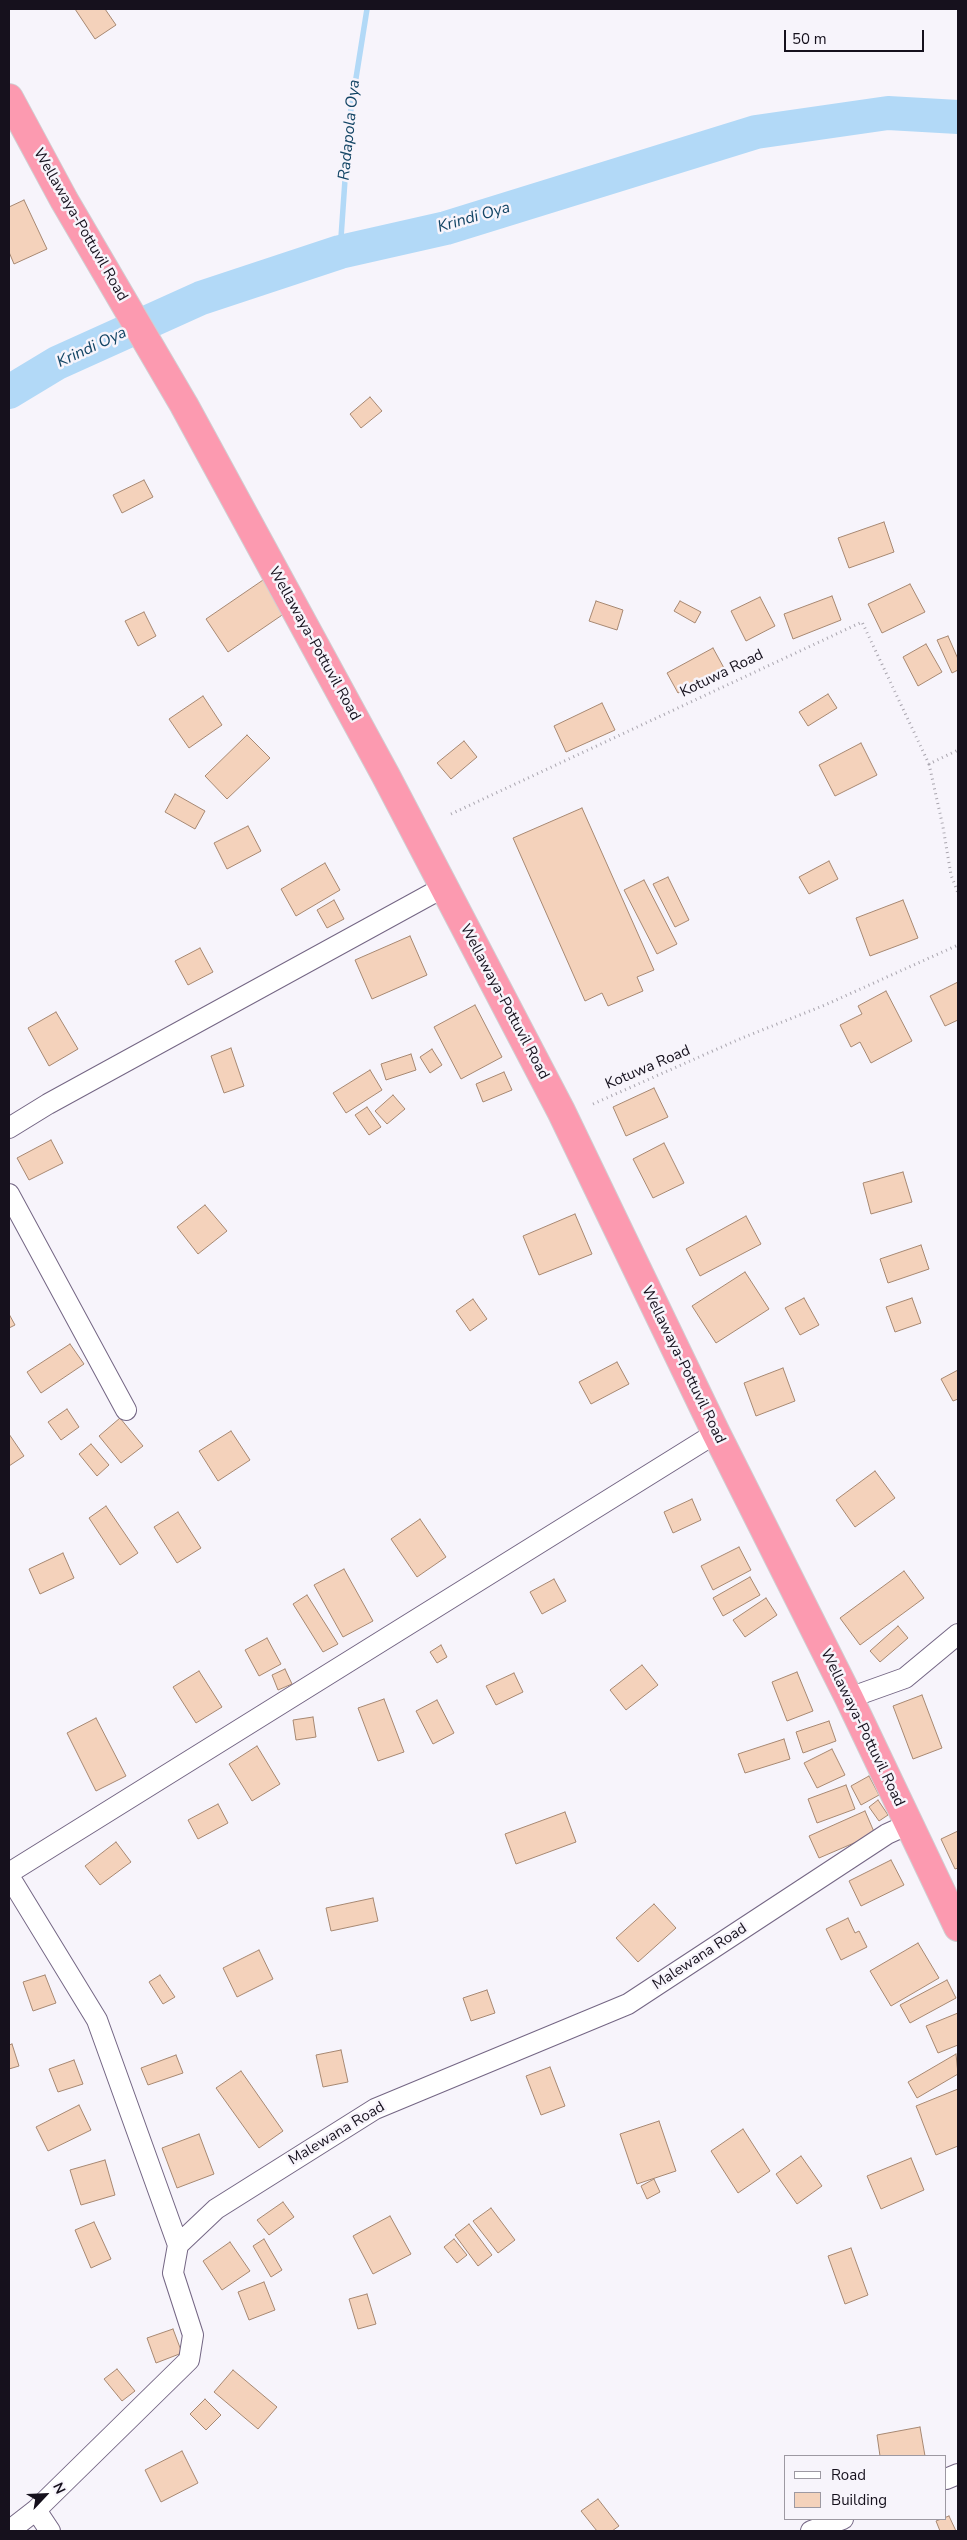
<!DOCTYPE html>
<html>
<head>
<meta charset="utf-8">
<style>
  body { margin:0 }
  #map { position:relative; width:967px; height:2540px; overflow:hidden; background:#f7f4fb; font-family:"Nunito Sans",sans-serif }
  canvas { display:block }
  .frame { position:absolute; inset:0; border:10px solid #16111d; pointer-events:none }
  .legend { position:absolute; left:784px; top:2455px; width:162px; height:65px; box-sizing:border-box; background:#f7f4fb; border:1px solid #9d99a2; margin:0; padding:6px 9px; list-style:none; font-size:15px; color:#16111d }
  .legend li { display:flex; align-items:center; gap:10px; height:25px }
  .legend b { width:25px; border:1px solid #9d99a2 }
  .north { position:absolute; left:20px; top:2470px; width:50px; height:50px; -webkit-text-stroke:4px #f7f4fb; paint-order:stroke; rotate:65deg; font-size:14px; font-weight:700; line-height:20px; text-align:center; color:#16111d }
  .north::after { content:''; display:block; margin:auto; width:18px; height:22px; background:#16111d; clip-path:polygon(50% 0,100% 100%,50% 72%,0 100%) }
  .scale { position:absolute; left:784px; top:30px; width:140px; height:22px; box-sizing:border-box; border:2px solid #16111d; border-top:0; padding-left:6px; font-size:15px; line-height:18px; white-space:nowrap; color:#16111d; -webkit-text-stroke:4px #f7f4fb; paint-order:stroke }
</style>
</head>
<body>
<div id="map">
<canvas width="967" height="2540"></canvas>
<div class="frame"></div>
<ul class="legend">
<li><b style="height:6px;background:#fff"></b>Road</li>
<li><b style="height:14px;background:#f4d2bb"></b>Building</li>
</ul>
<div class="north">N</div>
<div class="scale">50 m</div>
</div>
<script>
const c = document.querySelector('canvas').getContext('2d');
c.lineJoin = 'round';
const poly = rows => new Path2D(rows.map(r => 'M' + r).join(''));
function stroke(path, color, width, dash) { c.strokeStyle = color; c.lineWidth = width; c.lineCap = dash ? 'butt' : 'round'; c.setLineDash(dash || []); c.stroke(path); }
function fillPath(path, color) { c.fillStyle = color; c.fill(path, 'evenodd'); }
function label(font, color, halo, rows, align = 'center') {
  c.font = font + ' "Nunito Sans",sans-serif'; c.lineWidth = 5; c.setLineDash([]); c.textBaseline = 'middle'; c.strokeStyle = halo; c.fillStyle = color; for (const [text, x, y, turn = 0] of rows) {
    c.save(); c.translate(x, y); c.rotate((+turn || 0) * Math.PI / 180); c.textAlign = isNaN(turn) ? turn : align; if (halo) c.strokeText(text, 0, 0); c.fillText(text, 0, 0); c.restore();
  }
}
const stream = poly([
  [340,252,349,122,367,9]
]);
const river = poly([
  [9,392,57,363,201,298,340,252,446,228,756,132,888,113,958,117]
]);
const building = poly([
  [75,9,105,9,116,25,95,39,75,9],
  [24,200,47,249,14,264,9,252,9,207,24,200],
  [370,397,382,411,361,428,350,414,370,397],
  [144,480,153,497,122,513,113,495,144,480],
  [884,522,894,552,849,568,838,538,884,522],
  [266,578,288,611,228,652,206,619,266,578],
  [910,584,925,612,882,633,868,604,910,584],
  [832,596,841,620,793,639,784,614,832,596],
  [760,597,775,626,746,641,731,611,760,597],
  [596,601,623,610,617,630,589,621,596,601],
  [680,601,701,612,695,623,674,611,680,601],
  [144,612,156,636,138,646,125,621,144,612],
  [948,636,958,659,958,670,952,673,937,640,948,636],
  [926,644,942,672,918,686,903,657,926,644],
  [713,648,724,668,678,693,667,673,713,648],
  [828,694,837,708,808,726,799,712,828,694],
  [203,696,222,725,189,748,169,719,203,696],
  [602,703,615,730,566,752,554,726,602,703],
  [247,735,270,758,227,799,205,776,247,735],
  [464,741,477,757,451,779,437,763,464,741],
  [861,743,877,775,835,796,819,765,861,743],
  [175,794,205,811,195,829,165,812,175,794],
  [582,808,654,970,637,977,643,991,608,1006,602,993,585,1001,513,838,582,808],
  [248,826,261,851,227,869,214,843,248,826],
  [829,861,838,879,809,894,799,877,829,861],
  [325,863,340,890,296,916,281,889,325,863],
  [668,877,689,920,675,927,653,884,668,877],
  [644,880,677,944,657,954,624,890,644,880],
  [334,900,344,919,327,928,317,910,334,900],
  [903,900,918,938,870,956,856,918,903,900],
  [410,936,427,975,372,999,355,960,410,936],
  [200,948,213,972,188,985,175,961,200,948],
  [958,982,958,1020,945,1026,930,996,958,982],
  [886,991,912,1041,871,1063,860,1042,851,1047,840,1025,862,1014,858,1006,886,991],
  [475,1005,502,1057,461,1079,434,1027,475,1005],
  [56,1012,78,1049,49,1066,28,1028,56,1012],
  [231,1048,244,1086,224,1093,211,1056,231,1048],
  [432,1049,442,1065,430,1073,420,1057,432,1049],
  [411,1054,416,1070,386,1080,381,1064,411,1054],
  [370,1070,382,1090,346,1113,333,1093,370,1070],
  [504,1072,512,1090,483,1102,476,1084,504,1072],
  [654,1088,668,1117,626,1136,613,1107,654,1088],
  [393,1095,405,1109,387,1124,375,1111,393,1095],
  [367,1107,381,1127,369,1135,355,1115,367,1107],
  [51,1140,63,1163,29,1180,17,1158,51,1140],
  [664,1143,684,1183,653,1198,633,1159,664,1143],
  [903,1172,912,1202,871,1214,863,1183,903,1172],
  [205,1205,227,1231,198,1254,177,1227,205,1205],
  [575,1214,592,1254,539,1275,523,1236,575,1214],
  [746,1216,761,1244,700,1276,686,1249,746,1216],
  [921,1245,929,1269,888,1283,880,1259,921,1245],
  [745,1272,769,1309,716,1343,692,1306,745,1272],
  [804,1298,819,1325,800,1335,785,1308,804,1298],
  [912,1298,921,1323,895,1332,886,1307,912,1298],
  [473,1299,487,1319,470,1331,456,1311,473,1299],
  [9,1314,15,1325,9,1328,9,1314],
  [70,1344,84,1364,41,1393,27,1372,70,1344],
  [617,1362,629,1384,591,1404,579,1382,617,1362],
  [783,1368,795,1401,756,1416,744,1383,783,1368],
  [958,1370,958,1399,953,1401,941,1379,958,1370],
  [67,1409,79,1427,61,1440,48,1422,67,1409],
  [120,1418,143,1446,121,1463,99,1436,120,1418],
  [231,1431,250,1460,218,1481,199,1451,231,1431],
  [9,1434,24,1456,9,1466,9,1434],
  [91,1444,109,1465,97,1476,79,1454,91,1444],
  [875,1471,895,1498,855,1527,836,1500,875,1471],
  [692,1499,701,1520,673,1533,664,1512,692,1499],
  [106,1506,138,1553,120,1565,89,1518,106,1506],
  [178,1512,201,1548,177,1563,154,1527,178,1512],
  [420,1519,446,1557,417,1577,391,1539,420,1519],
  [739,1547,751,1570,713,1590,701,1566,739,1547],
  [63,1553,74,1578,40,1594,29,1569,63,1553],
  [344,1569,373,1621,343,1637,314,1585,344,1569],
  [904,1571,924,1598,860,1645,840,1618,904,1571],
  [750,1577,760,1595,723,1616,713,1598,750,1577],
  [554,1579,566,1601,542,1614,530,1592,554,1579],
  [307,1595,338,1644,323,1652,293,1604,307,1595],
  [766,1598,777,1615,745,1637,733,1620,766,1598],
  [898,1626,908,1638,880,1662,870,1651,898,1626],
  [267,1638,281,1664,259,1676,245,1650,267,1638],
  [441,1645,447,1657,437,1663,430,1652,441,1645],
  [642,1665,658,1685,626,1710,610,1690,642,1665],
  [285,1669,292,1684,278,1690,272,1675,285,1669],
  [199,1671,222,1707,196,1723,173,1687,199,1671],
  [797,1672,813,1711,787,1721,772,1682,797,1672],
  [514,1673,523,1692,496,1705,486,1686,514,1673],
  [922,1695,942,1748,913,1759,893,1706,922,1695],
  [384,1699,404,1752,378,1761,358,1708,384,1699],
  [437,1700,454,1733,433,1744,416,1711,437,1700],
  [313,1717,316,1737,296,1740,293,1720,313,1717],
  [96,1718,126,1776,96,1791,67,1733,96,1718],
  [829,1721,836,1741,803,1753,796,1732,829,1721],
  [784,1739,790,1759,745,1773,738,1754,784,1739],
  [257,1746,280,1784,252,1801,229,1764,257,1746],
  [832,1749,845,1775,817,1788,804,1763,832,1749],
  [869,1776,879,1795,861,1805,851,1786,869,1776],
  [846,1785,855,1809,817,1823,808,1799,846,1785],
  [878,1800,888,1815,879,1821,869,1807,878,1800],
  [218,1804,228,1823,198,1839,188,1820,218,1804],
  [865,1811,875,1834,819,1858,809,1836,865,1811],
  [565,1812,576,1842,516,1864,505,1834,565,1812],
  [958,1831,958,1868,955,1869,941,1839,958,1831],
  [116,1842,131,1862,100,1885,85,1866,116,1842],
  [891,1860,904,1885,861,1906,849,1881,891,1860],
  [373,1898,378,1921,331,1931,326,1908,373,1898],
  [654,1904,676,1928,638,1962,616,1938,654,1904],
  [848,1918,855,1933,859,1931,867,1947,841,1960,826,1929,848,1918],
  [918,1943,939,1978,891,2006,870,1971,918,1943],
  [259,1950,273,1979,237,1997,223,1968,259,1950],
  [45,1975,56,2003,33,2011,23,1982,45,1975],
  [160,1975,175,1997,163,2004,149,1982,160,1975],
  [947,1980,956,1998,910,2023,900,2005,947,1980],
  [487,1990,495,2013,471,2021,463,1998,487,1990],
  [958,2013,958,2045,938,2053,926,2026,958,2013],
  [12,2044,19,2066,9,2069,9,2045,12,2044],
  [341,2050,348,2082,323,2087,316,2055,341,2050],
  [956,2054,958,2074,917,2098,908,2082,956,2054],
  [176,2055,183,2073,148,2085,141,2068,176,2055],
  [74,2060,83,2084,58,2092,49,2069,74,2060],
  [550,2067,565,2106,541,2115,526,2076,550,2067],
  [241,2071,283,2131,259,2148,216,2088,241,2071],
  [958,2089,958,2146,936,2155,916,2106,958,2089],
  [79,2105,91,2130,48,2151,36,2127,79,2105],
  [659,2121,676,2171,637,2184,620,2134,659,2121],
  [743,2129,770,2171,738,2193,711,2151,743,2129],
  [199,2134,214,2174,177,2188,162,2148,199,2134],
  [801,2156,822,2186,797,2204,776,2174,801,2156],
  [911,2158,924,2190,881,2209,867,2176,911,2158],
  [105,2160,115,2195,81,2205,70,2170,105,2160],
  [654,2179,660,2192,647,2199,641,2186,654,2179],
  [283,2202,294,2217,269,2235,257,2220,283,2202],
  [491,2208,515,2240,498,2253,473,2221,491,2208],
  [390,2216,411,2254,373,2274,353,2236,390,2216],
  [94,2222,111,2259,91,2268,75,2230,94,2222],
  [469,2224,492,2255,478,2266,455,2235,469,2224],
  [264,2239,282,2270,271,2277,253,2246,264,2239],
  [454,2239,467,2255,457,2263,444,2247,454,2239],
  [230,2242,250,2271,222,2290,203,2261,230,2242],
  [851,2248,868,2295,845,2304,828,2256,851,2248],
  [264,2282,275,2310,249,2320,238,2292,264,2282],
  [367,2294,376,2324,358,2329,349,2299,367,2294],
  [173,2329,182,2353,156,2363,147,2338,173,2329],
  [117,2369,135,2391,122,2401,104,2379,117,2369],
  [233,2370,277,2407,258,2429,214,2392,233,2370],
  [205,2399,221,2415,206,2430,190,2414,205,2399],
  [920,2427,925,2456,880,2456,877,2435,920,2427],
  [182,2451,198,2483,161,2502,145,2470,182,2451],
  [598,2499,619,2526,612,2531,597,2531,581,2511,598,2499],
  [949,2516,956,2531,940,2531,936,2521,949,2516]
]);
const path = poly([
  [929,764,943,827,951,875,958,893],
  [451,814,862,622,929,764,958,750],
  [593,1104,742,1038,825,1005,958,945]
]);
const minor = poly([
  [9,1128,48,1104,444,887],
  [9,1194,126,1410],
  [849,1698,905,1678,958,1634],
  [9,1873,716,1433],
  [9,1876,97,2020,178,2245],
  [946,2479,958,2474],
  [36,2510,50,2531],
  [9,2531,36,2510,189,2360,193,2335,173,2273,178,2245,216,2209,375,2109,628,2004,887,1834,909,1824],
  [811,2531,843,2519]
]);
const highway = poly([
  [9,98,64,200,184,405,386,776,561,1111,716,1433,849,1698,958,1927]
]);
const streetNames = [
  ["Wellawaya-Pottuvil Road",80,225,60],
  ["Wellawaya-Pottuvil Road",314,644,61],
  ["Kotuwa Road",722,674,-26],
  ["Wellawaya-Pottuvil Road",504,1002,62],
  ["Kotuwa Road",648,1068,-23],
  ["Wellawaya-Pottuvil Road",683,1365,64],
  ["Wellawaya-Pottuvil Road",862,1728,64],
  ["Malewana Road",700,1957,-33],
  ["Malewana Road",337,2134,-31]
];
const waterNames = [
  ["Radapola Oya",350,130,-84],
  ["Krindi Oya",474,218,-16],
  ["Krindi Oya",92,348,-25]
];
stroke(stream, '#b2d9f7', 5.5);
stroke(river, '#b2d9f7', 34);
fillPath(building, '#f4d2bb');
stroke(building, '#a78872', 1);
stroke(minor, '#746684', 22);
stroke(highway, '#d0cfd2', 30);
stroke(path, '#aaa6af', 3, [1, 4]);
stroke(minor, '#fff', 20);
stroke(highway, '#fc9ab0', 28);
label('15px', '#16111d', '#f7f4fb', streetNames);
label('italic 16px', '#134565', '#f7f4fb', waterNames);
</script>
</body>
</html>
